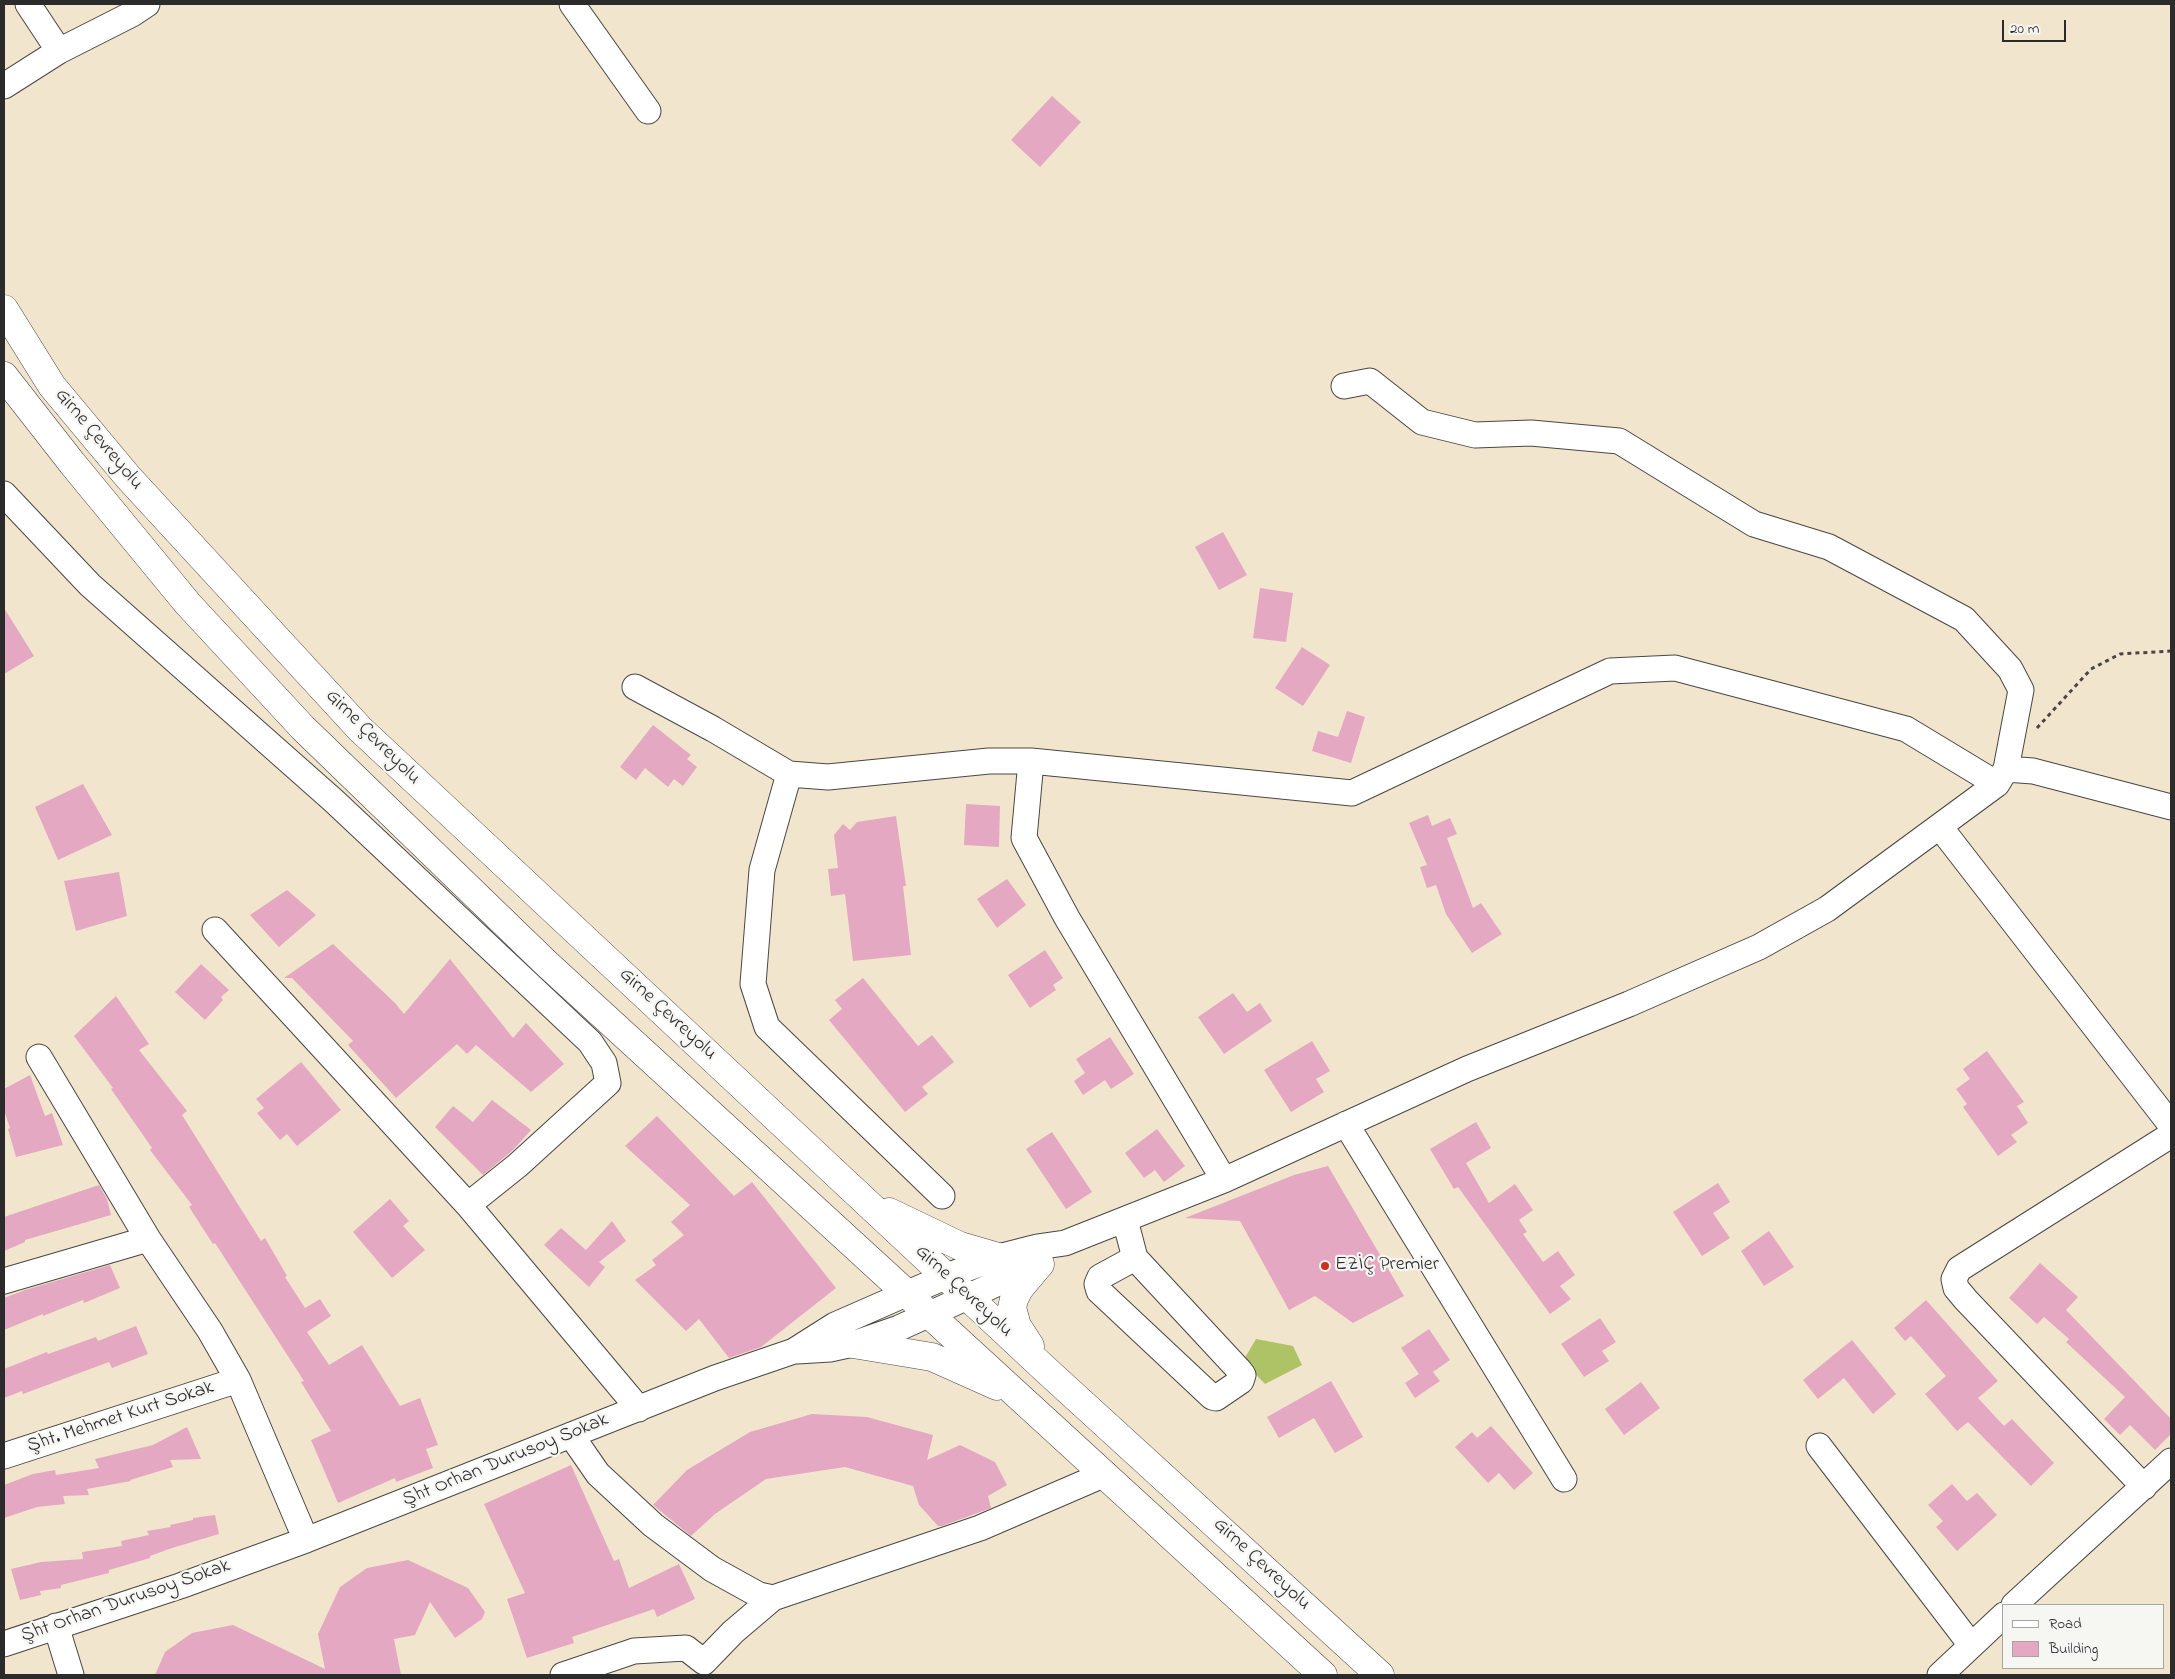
<!DOCTYPE html>
<html>
<head>
<meta charset="utf-8">
<style>
  body { margin:0 }
  #map { position:relative; width:2175px; height:1679px; overflow:hidden; background:#f2e5ce; font-family:"Indie Flower",sans-serif }
  canvas { display:block }
  .frame { position:absolute; inset:0; border:5px solid #2b2b2b; pointer-events:none }
  .legend { position:absolute; left:2002px; top:1604px; width:162px; height:65px; box-sizing:border-box; background:#f6f6f2; border:1px solid #a5a5a2; margin:0; padding:6px 9px; list-style:none; font-size:15px; color:#2b2b2b }
  .legend li { display:flex; align-items:center; gap:10px; height:25px }
  .legend b { width:25px; border:1px solid #a5a5a2 }
  .scale { position:absolute; left:2002px; top:20px; width:64px; height:22px; box-sizing:border-box; border:2px solid #2b2b2b; border-top:0; padding-left:6px; font-size:15px; line-height:18px; white-space:nowrap; color:#2b2b2b; -webkit-text-stroke:4px #f6f6f2; paint-order:stroke }
</style>
</head>
<body>
<div id="map">
<canvas width="2175" height="1679"></canvas>
<div class="frame"></div>
<ul class="legend">
<li><b style="height:6px;background:#fff"></b>Road</li>
<li><b style="height:14px;background:#e4a8c2"></b>Building</li>
</ul>
<div class="scale">20 m</div>
</div>
<script>
const c = document.querySelector('canvas').getContext('2d');
c.lineJoin = 'round';
function fillPath(path, color) { c.fillStyle = color; c.fill(path, 'evenodd'); }
const poly = rows => new Path2D(rows.map(r => 'M' + r).join(''));
function stroke(path, color, width, dash) { c.strokeStyle = color; c.lineWidth = width; c.lineCap = dash ? 'butt' : 'round'; c.setLineDash(dash || []); c.stroke(path); }
function label(font, color, halo, rows, align = 'center') {
  c.font = font + ' "Indie Flower",sans-serif'; c.lineWidth = 4.5; c.setLineDash([]); c.textBaseline = 'middle'; c.strokeStyle = halo; c.fillStyle = color; for (const [text, x, y, turn = 0] of rows) {
    c.save(); c.translate(x, y); c.rotate((+turn || 0) * Math.PI / 180); c.textAlign = isNaN(turn) ? turn : align; if (halo) c.strokeText(text, 0, 0); c.fillText(text, 0, 0); c.restore();
  }
}
const green = poly([
  [1256,1339,1293,1346,1302,1365,1265,1384,1243,1361]
]);
const building = poly([
  [1052,96,1081,122,1040,167,1011,140],
  [1223,532,1247,575,1219,590,1195,547],
  [1260,588,1293,593,1286,642,1253,638],
  [4,608,34,656,4,674],
  [1302,647,1330,665,1303,706,1275,688],
  [1347,711,1365,717,1351,763,1312,751,1318,731,1338,737],
  [653,725,691,755,687,759,697,767,683,786,674,779,668,787,645,768,636,780,620,767],
  [83,784,112,835,58,860,35,807],
  [966,804,1000,806,999,847,964,845],
  [1428,815,1432,826,1450,818,1457,834,1447,838,1473,908,1481,903,1502,934,1472,953,1446,914,1436,885,1427,888,1420,867,1427,865,1409,823],
  [896,816,906,886,903,886,911,955,853,961,845,894,831,896,828,869,838,868,834,835,843,824,850,830,857,822],
  [119,872,127,916,76,931,64,881],
  [1007,879,1026,905,997,928,977,899],
  [287,890,316,915,279,947,250,915],
  [333,944,395,1003,404,1014,450,959,513,1038,526,1023,564,1064,531,1092,476,1045,467,1054,457,1044,396,1098,348,1045,353,1041,292,978,284,978],
  [1045,950,1063,978,1053,985,1056,990,1030,1008,1008,975],
  [201,964,229,990,221,997,223,1000,205,1020,175,992],
  [863,978,918,1046,932,1035,954,1062,922,1087,928,1094,905,1112,829,1020,842,1009,835,1000],
  [1233,993,1247,1012,1260,1003,1272,1021,1224,1054,1198,1017],
  [116,996,149,1044,139,1050,187,1111,182,1115,261,1241,265,1238,287,1276,285,1277,305,1308,320,1299,331,1316,307,1332,329,1365,362,1345,400,1406,420,1398,438,1445,426,1449,433,1468,396,1482,395,1478,338,1503,311,1440,331,1431,301,1382,304,1381,215,1243,213,1244,189,1207,192,1205,150,1150,152,1148,111,1089,113,1088,74,1036],
  [1110,1037,1134,1074,1111,1089,1105,1080,1083,1095,1074,1081,1085,1073,1076,1059],
  [1312,1041,1330,1071,1316,1079,1324,1092,1291,1112,1264,1070],
  [1987,1051,2024,1102,2017,1106,2028,1123,2011,1135,2017,1142,1998,1156,1963,1107,1967,1104,1956,1089,1970,1079,1963,1069],
  [301,1062,341,1110,297,1146,287,1134,280,1140,257,1113,264,1108,256,1099],
  [30,1075,45,1116,52,1113,63,1145,16,1157,8,1129,10,1128,4,1110,4,1089],
  [492,1100,531,1130,513,1150,483,1175,435,1127,453,1106,473,1122],
  [657,1116,734,1196,752,1182,836,1288,761,1347,729,1358,699,1319,686,1331,635,1280,656,1265,652,1260,684,1235,671,1222,690,1205,625,1146],
  [1476,1122,1491,1148,1466,1163,1489,1203,1515,1184,1533,1210,1519,1220,1527,1232,1523,1234,1543,1262,1558,1251,1575,1275,1560,1286,1571,1299,1550,1314,1458,1187,1454,1189,1430,1149],
  [1157,1129,1185,1166,1164,1182,1155,1170,1144,1178,1125,1153],
  [1052,1132,1092,1192,1066,1209,1026,1149],
  [1328,1166,1404,1296,1353,1323,1315,1296,1289,1310,1240,1221,1185,1218,1294,1175],
  [1718,1183,1730,1202,1713,1213,1730,1238,1702,1256,1673,1212],
  [99,1185,107,1199,111,1215,25,1240,25,1242,4,1251,4,1217],
  [390,1199,409,1221,403,1226,425,1250,392,1278,353,1232],
  [612,1221,626,1241,599,1262,605,1267,589,1287,544,1245,561,1228,586,1250],
  [1769,1231,1794,1267,1764,1286,1741,1251],
  [2040,1263,2078,1297,2066,1310,2171,1419,2171,1434,2155,1450,2130,1425,2120,1435,2104,1419,2125,1397,2066,1342,2069,1339,2044,1317,2037,1324,2009,1298],
  [110,1265,120,1288,84,1303,83,1300,43,1316,43,1314,4,1330,4,1298,25,1290],
  [1926,1300,1998,1381,1978,1398,2004,1426,2012,1419,2054,1463,2031,1486,1968,1422,1957,1431,1925,1394,1946,1376,1911,1336,1905,1341,1894,1328],
  [1600,1318,1616,1342,1602,1351,1609,1361,1584,1377,1561,1344],
  [136,1326,148,1354,112,1368,109,1362,23,1394,22,1391,4,1398,4,1369,47,1352,48,1354,96,1337,98,1341],
  [1429,1329,1450,1360,1433,1372,1440,1381,1415,1398,1405,1383,1419,1374,1401,1348],
  [1852,1340,1896,1394,1873,1414,1844,1378,1818,1399,1803,1380],
  [1331,1381,1363,1437,1335,1453,1314,1418,1279,1438,1267,1417],
  [1641,1382,1660,1408,1624,1435,1605,1409],
  [812,1414,867,1417,933,1435,927,1460,960,1445,995,1462,1007,1485,988,1496,991,1508,942,1526,938,1526,919,1505,913,1486,845,1467,766,1479,715,1514,691,1536,653,1505,687,1470,750,1432],
  [1491,1426,1533,1473,1514,1490,1499,1473,1488,1483,1455,1447,1472,1432,1477,1438],
  [187,1427,201,1459,170,1460,173,1467,130,1480,131,1481,87,1489,89,1495,63,1496,65,1504,37,1507,4,1518,4,1485,33,1474,55,1470,56,1475,99,1468,95,1459,153,1445],
  [571,1465,614,1561,619,1559,629,1588,679,1564,695,1599,657,1617,654,1609,572,1637,574,1643,527,1658,507,1599,525,1593,484,1504],
  [1952,1484,1967,1501,1977,1493,1997,1515,1957,1551,1936,1527,1943,1521,1928,1505],
  [215,1515,219,1534,172,1548,150,1556,150,1558,109,1570,109,1573,61,1585,61,1588,40,1591,41,1595,20,1600,11,1569,41,1562,83,1559,82,1552,122,1546,121,1541,149,1535,147,1531,171,1527,170,1525,193,1520,193,1518],
  [408,1560,468,1588,485,1612,482,1619,455,1638,430,1602,415,1635,394,1639,401,1675,155,1675,165,1652,192,1633,233,1625,325,1669,318,1634,340,1587,367,1568]
]);
const path = poly([
  [4,723,5,723],
  [2037,728,2091,669,2120,654,2171,651]
]);
const minor = poly([
  [28,4,59,51],
  [572,4,648,111],
  [4,86,59,51,132,14,147,4],
  [1344,386,1370,381,1422,422,1475,435,1531,433,1619,441,1754,524,1829,547,1964,619,2010,669,2021,690,2006,769],
  [4,494,90,585,334,801,590,1042,604,1063,608,1083,518,1165,468,1205],
  [635,687,713,729,789,774,828,777,989,761,1031,761,1352,793,1610,671,1675,668,1906,729,1997,784],
  [1031,761,1024,838,1067,918,1224,1180],
  [789,774,762,870,753,984,767,1027,942,1196],
  [1940,827,2171,1125],
  [215,930,468,1205,639,1409],
  [39,1057,148,1239,210,1331,238,1380,306,1540],
  [1346,1124,1564,1479],
  [1125,1220,1135,1258,1240,1371,1243,1375,1241,1381,1216,1398,1212,1397,1099,1291,1097,1284,1100,1277,1135,1258],
  [4,1281,148,1239],
  [797,1351,830,1349,853,1344,899,1328,1040,1264],
  [571,1435,598,1474,653,1525,712,1569,759,1595,773,1598,980,1528,1105,1474],
  [1819,1446,1971,1645],
  [4,1456,238,1380],
  [2144,1487,1966,1300,1956,1288,1954,1279,1959,1269,2171,1135],
  [2014,1605,2171,1461],
  [56,1626,71,1675],
  [4,1644,180,1586,306,1540,715,1378,794,1351,835,1325,947,1276,998,1257,1037,1247,1065,1243,1224,1180,1467,1069,1629,1004,1759,947,1827,909,1997,784,2006,769,2033,771,2171,807],
  [563,1675,634,1651,686,1648,704,1662,733,1632,773,1598],
  [1940,1675,2004,1615]
]);
const highway = poly([
  [4,309,52,386,128,477,360,729,1046,1370,1380,1675],
  [4,376,72,463,188,604,303,728,547,964,1323,1675],
  [889,1212,960,1246,998,1257],
  [853,1344,932,1357,997,1386],
  [1030,1346,1017,1326,1012,1308,1014,1299,1019,1289,1040,1264]
]);
const markers = [
  [1325,1266,5,"#c8321e"]
];
const streetNames = [
  ["Girne Çevreyolu",98,440,50],
  ["Girne Çevreyolu",372,738,45],
  ["Girne Çevreyolu",667,1015,43],
  ["Girne Çevreyolu",963,1292,43],
  ["Şht. Mehmet Kurt Sokak",121,1418,-18],
  ["Şht Orhan Durusoy Sokak",506,1461,-22],
  ["Girne Çevreyolu",1261,1565,43],
  ["Şht Orhan Durusoy Sokak",126,1602,-19]
];
const poiNames = [
  ["EZİÇ Premier",1335,1266]
];
fillPath(green, '#aec266');
fillPath(building, '#e4a8c2');
stroke(minor, '#494743', 27);
stroke(highway, '#494743', 29);
stroke(path, '#494743', 3, [4, 4]);
stroke(minor, '#fff', 25);
stroke(highway, '#fff', 28);
for (const [x, y, r, color] of markers) { const dot = new Path2D(); dot.arc(x, y, r, 0, 2 * Math.PI); c.fillStyle = color; c.fill(dot); stroke(dot, '#f6f6f2', 2); }
label('20px', '#2b2b2b', '#f6f6f2', streetNames);
label('20px', '#2b2b2b', '#f6f6f2', poiNames, 'left');
</script>
</body>
</html>
